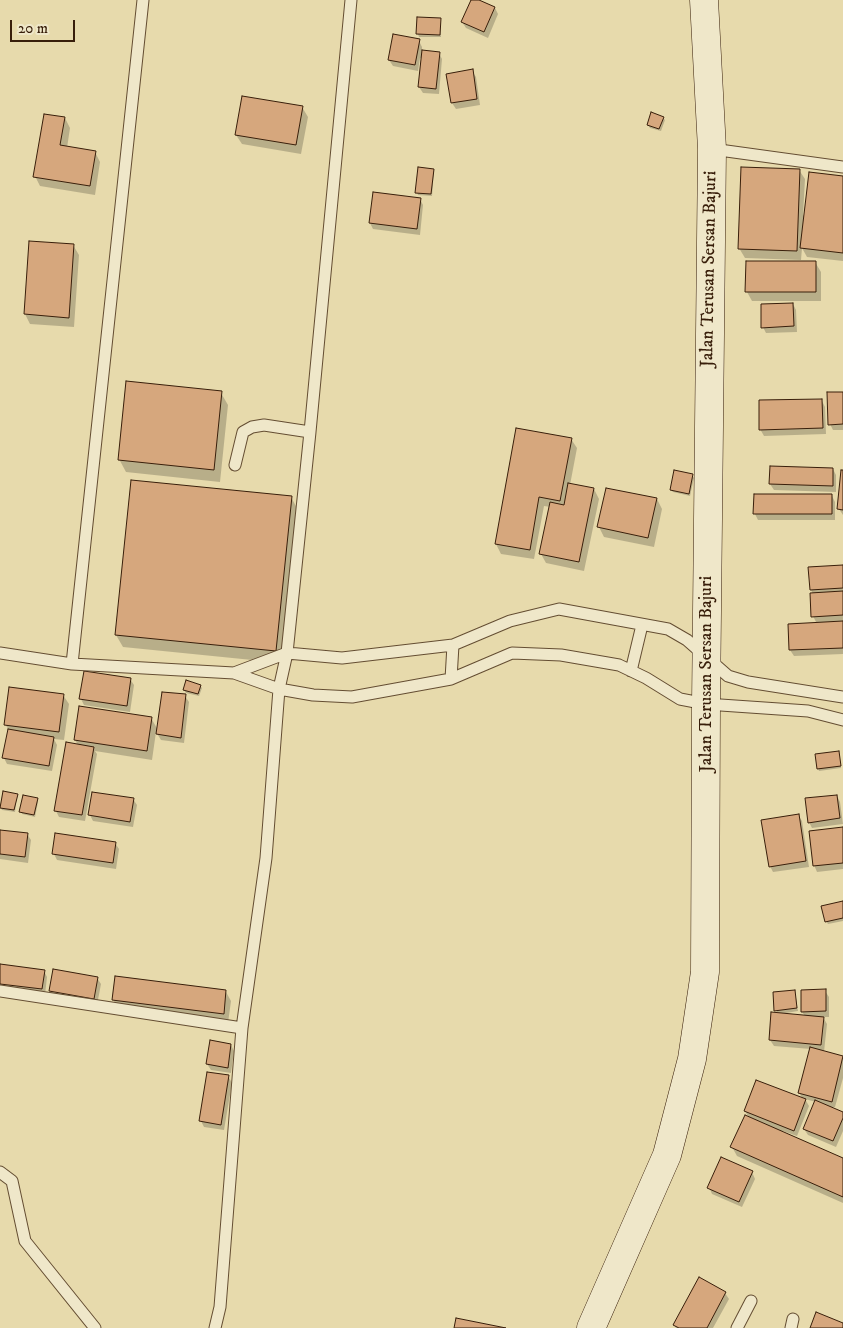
<!DOCTYPE html>
<html>
<head>
<meta charset="utf-8">
<style>
  body { margin:0 }
  #map { position:relative; width:843px; height:1328px; overflow:hidden; background:#e7daac; font-family:"IM FELL DW Pica",serif }
  canvas { display:block }
  .scale { position:absolute; left:10px; top:20px; width:65px; height:22px; box-sizing:border-box; border:2px solid #381e0a; border-top:0; padding-left:6px; font-size:15px; line-height:18px; white-space:nowrap; color:#381e0a; -webkit-text-stroke:4px #efe7c9; paint-order:stroke }
</style>
</head>
<body>
<div id="map">
<canvas width="843" height="1328"></canvas>
<div class="scale">20 m</div>
</div>
<script>
const c = document.querySelector('canvas').getContext('2d');
c.lineJoin = 'round';
function fillPath(path, color) { c.fillStyle = color; c.fill(path, 'evenodd'); }
const poly = rows => new Path2D(rows.map(r => 'M' + r).join(''));
function stroke(path, color, width, dash) { c.strokeStyle = color; c.lineWidth = width; c.lineCap = dash ? 'butt' : 'round'; c.setLineDash(dash || []); c.stroke(path); }
function label(font, color, halo, rows, align = 'center') {
  c.font = font + ' "IM FELL DW Pica",serif'; c.lineWidth = 4; c.setLineDash([]); c.textBaseline = 'middle'; c.strokeStyle = halo; c.fillStyle = color; for (const [text, x, y, turn = 0] of rows) {
    c.save(); c.translate(x, y); c.rotate((+turn || 0) * Math.PI / 180); c.textAlign = isNaN(turn) ? turn : align; if (halo) c.strokeText(text, 0, 0); c.fillText(text, 0, 0); c.restore();
  }
}
const shadow = poly([
  [472,0,495,8,498,14,488,38,466,28,462,22],
  [440,20,441,37,419,37,418,34],
  [419,41,422,47,422,52,439,53,442,59,439,94,423,93,419,87,422,59,420,58,418,71,393,66,389,60],
  [472,71,476,77,480,105,456,109,452,103],
  [302,107,308,117,301,154,242,144,236,135],
  [65,118,70,128,67,148,95,152,100,162,95,195,40,186,35,176],
  [663,118,665,120,661,131,650,128,648,125],
  [434,170,432,196,418,195,417,192],
  [799,170,805,179,803,216,843,177,843,261,807,257,802,248,801,260,745,258,739,248],
  [420,199,423,205,420,235,373,229,370,223],
  [30,242,73,245,79,255,74,327,30,324,25,314],
  [815,262,821,272,821,301,752,301,747,292],
  [793,304,796,310,797,332,766,333,763,327],
  [221,393,228,405,220,482,126,472,119,459],
  [843,393,843,430,833,430,830,424],
  [822,401,825,407,826,434,764,436,760,429],
  [517,429,571,439,577,448,570,485,594,489,599,499,584,571,546,563,541,554,551,507,544,506,534,559,501,554,496,544],
  [833,469,836,475,836,492,774,490,770,484],
  [843,472,843,515,839,509],
  [692,475,694,478,690,496,673,492,671,490],
  [832,496,835,502,835,520,758,520,755,514],
  [291,497,298,510,282,663,123,647,116,635],
  [657,499,662,509,654,547,604,537,599,527],
  [843,566,843,654,794,656,790,650,789,625,817,624,813,616,813,594,811,590],
  [130,679,134,685,130,712,84,705,81,699],
  [200,686,202,688,199,696,186,693,184,690],
  [63,695,69,704,64,740,54,739,57,745,52,771,7,764,4,758,9,730,5,724],
  [185,696,189,702,184,743,161,740,156,732,152,760,95,751,97,754,85,821,59,817,56,811,78,745,75,740,151,718,158,730],
  [838,752,841,768,819,771,818,768],
  [17,795,15,812,2,810,1,808],
  [837,796,840,802,843,824,812,828,809,822],
  [37,799,38,802,35,817,22,814,21,811],
  [133,799,137,805,133,827,93,821,90,815],
  [798,815,802,821,809,867,773,872,770,866],
  [843,828,843,869,817,872,814,865],
  [0,831,27,834,31,840,28,863,0,859],
  [115,843,119,849,116,869,57,860,54,854],
  [843,902,843,921,828,924,826,921],
  [0,966,44,971,47,977,45,995,0,989],
  [97,978,101,984,97,1005,54,997,50,991],
  [795,991,798,1011,780,1014,805,1016,802,1012,802,991,825,991,829,997,829,1017,823,1017,827,1024,824,1052,843,1058,843,1078,835,1107,829,1107,843,1114,843,1131,836,1147,808,1135,804,1129,816,1102,805,1099,809,1106,797,1136,783,1131,782,1133,843,1159,843,1203,737,1156,732,1147,749,1118,745,1111,757,1081,802,1098,799,1092,811,1049,774,1046,770,1040,778,1014,776,1010],
  [226,992,231,1001,228,1023,118,1009,113,999],
  [231,1045,234,1051,231,1073,211,1070,207,1064],
  [228,1076,232,1083,224,1130,204,1127,201,1121],
  [752,1172,755,1179,742,1207,712,1194,709,1187],
  [699,1279,725,1293,729,1299,713,1328,676,1328,674,1325]
]);
const building = poly([
  [471,0,479,0,495,7,484,32,461,22,471,0],
  [417,17,441,18,440,35,416,34,417,17],
  [393,34,420,39,415,65,388,60,393,34],
  [422,50,440,52,436,89,418,87,422,50],
  [473,69,477,99,451,103,446,74,473,69],
  [242,96,303,106,296,145,235,135,242,96],
  [651,112,664,117,659,129,647,125,651,112],
  [44,114,65,117,60,145,96,151,90,186,33,177,44,114],
  [418,167,434,169,431,194,415,193,418,167],
  [741,167,800,169,797,251,738,249,741,167],
  [809,172,843,176,843,253,800,248,809,172],
  [373,192,421,198,417,229,369,223,373,192],
  [29,241,74,244,69,318,24,314,29,241],
  [746,261,816,261,816,292,745,292,746,261],
  [793,303,794,326,761,328,761,304,793,303],
  [126,381,222,391,214,470,118,460,126,381],
  [827,392,843,392,843,424,828,425,827,392],
  [822,399,823,428,759,430,759,400,822,399],
  [516,428,572,438,560,501,539,497,530,550,495,544,516,428],
  [770,466,833,468,833,486,769,484,770,466],
  [674,470,693,474,689,494,670,490,674,470],
  [841,470,843,470,843,510,837,509,841,470],
  [131,480,292,496,276,651,115,635,131,480],
  [568,483,594,488,579,562,539,554,550,502,564,505,568,483],
  [606,488,657,498,648,538,597,527,606,488],
  [754,494,832,494,832,514,753,514,754,494],
  [843,565,843,588,810,590,808,567,843,565],
  [843,591,843,615,811,617,810,593,843,591],
  [843,621,843,648,789,650,788,624,843,621],
  [84,671,131,678,127,706,79,699,84,671],
  [186,680,201,685,198,694,183,690,186,680],
  [9,687,64,694,59,732,4,725,9,687],
  [162,692,186,694,181,738,156,734,162,692],
  [79,706,152,717,147,751,74,740,79,706],
  [8,729,54,737,49,766,2,758,8,729],
  [66,742,94,747,82,815,54,811,66,742],
  [839,751,841,766,817,769,815,754,839,751],
  [3,791,18,794,14,810,0,808,3,791],
  [92,792,134,798,130,822,88,815,92,792],
  [23,795,38,798,34,815,19,812,23,795],
  [837,795,840,818,808,823,805,798,837,795],
  [799,814,806,861,769,867,761,820,799,814],
  [843,827,843,863,813,866,809,831,843,827],
  [0,830,28,833,25,857,0,854,0,830],
  [55,833,116,842,113,863,52,854,55,833],
  [843,901,843,918,825,922,821,906,843,901],
  [0,964,45,970,42,989,0,984,0,964],
  [53,969,98,977,94,999,49,991,53,969],
  [115,976,226,990,224,1014,112,1000,115,976],
  [826,989,826,1011,801,1012,801,990,826,989],
  [795,990,797,1008,774,1011,773,992,795,990],
  [771,1012,824,1017,821,1045,769,1040,771,1012],
  [210,1040,231,1044,228,1068,206,1064,210,1040],
  [810,1047,843,1056,832,1102,798,1093,810,1047],
  [207,1072,229,1075,221,1125,199,1121,207,1072],
  [756,1080,806,1099,794,1131,744,1111,756,1080],
  [815,1100,843,1112,843,1118,833,1141,803,1129,815,1100],
  [745,1115,843,1158,843,1197,730,1147,745,1115],
  [721,1157,753,1171,739,1202,707,1188,721,1157],
  [699,1277,726,1292,707,1328,679,1328,673,1325,699,1277],
  [816,1312,843,1323,843,1328,810,1328,816,1312],
  [456,1318,506,1328,454,1328,456,1318]
]);
const service = poly([
  [712,149,843,167],
  [235,465,243,432,252,427,264,425,310,432],
  [0,653,72,664,234,673,279,689,313,695,352,697,451,679,512,653,561,655,619,665,646,678,680,699,706,704,808,711,843,720],
  [72,664,143,0],
  [631,671,642,625],
  [234,673,287,653,342,658,453,645,510,621,559,609,668,629,687,640,728,676,748,682,843,697],
  [451,679,453,645],
  [0,991,242,1028],
  [0,1172,12,1181,25,1241,95,1328],
  [215,1328,220,1307,242,1028,266,858,279,689,287,653,310,432,351,0],
  [737,1328,751,1301],
  [791,1328,793,1319]
]);
const secondary = poly([
  [591,1328,667,1155,692,1059,705,972,706,704,712,149,704,0]
]);
const streetNames = [
  ["Jalan Terusan Sersan Bajuri",710,269,-89],
  ["Jalan Terusan Sersan Bajuri",707,674,-90]
];
fillPath(shadow, '#0003');
fillPath(building, '#d6a77d');
stroke(building, '#381e0a', 1);
stroke(service, '#644d32', 13);
stroke(secondary, '#381e0a', 29);
stroke(service, '#efe7c9', 11);
stroke(secondary, '#efe7c9', 28);
label('18px', '#381e0a', '#efe7c9', streetNames);
</script>
</body>
</html>
